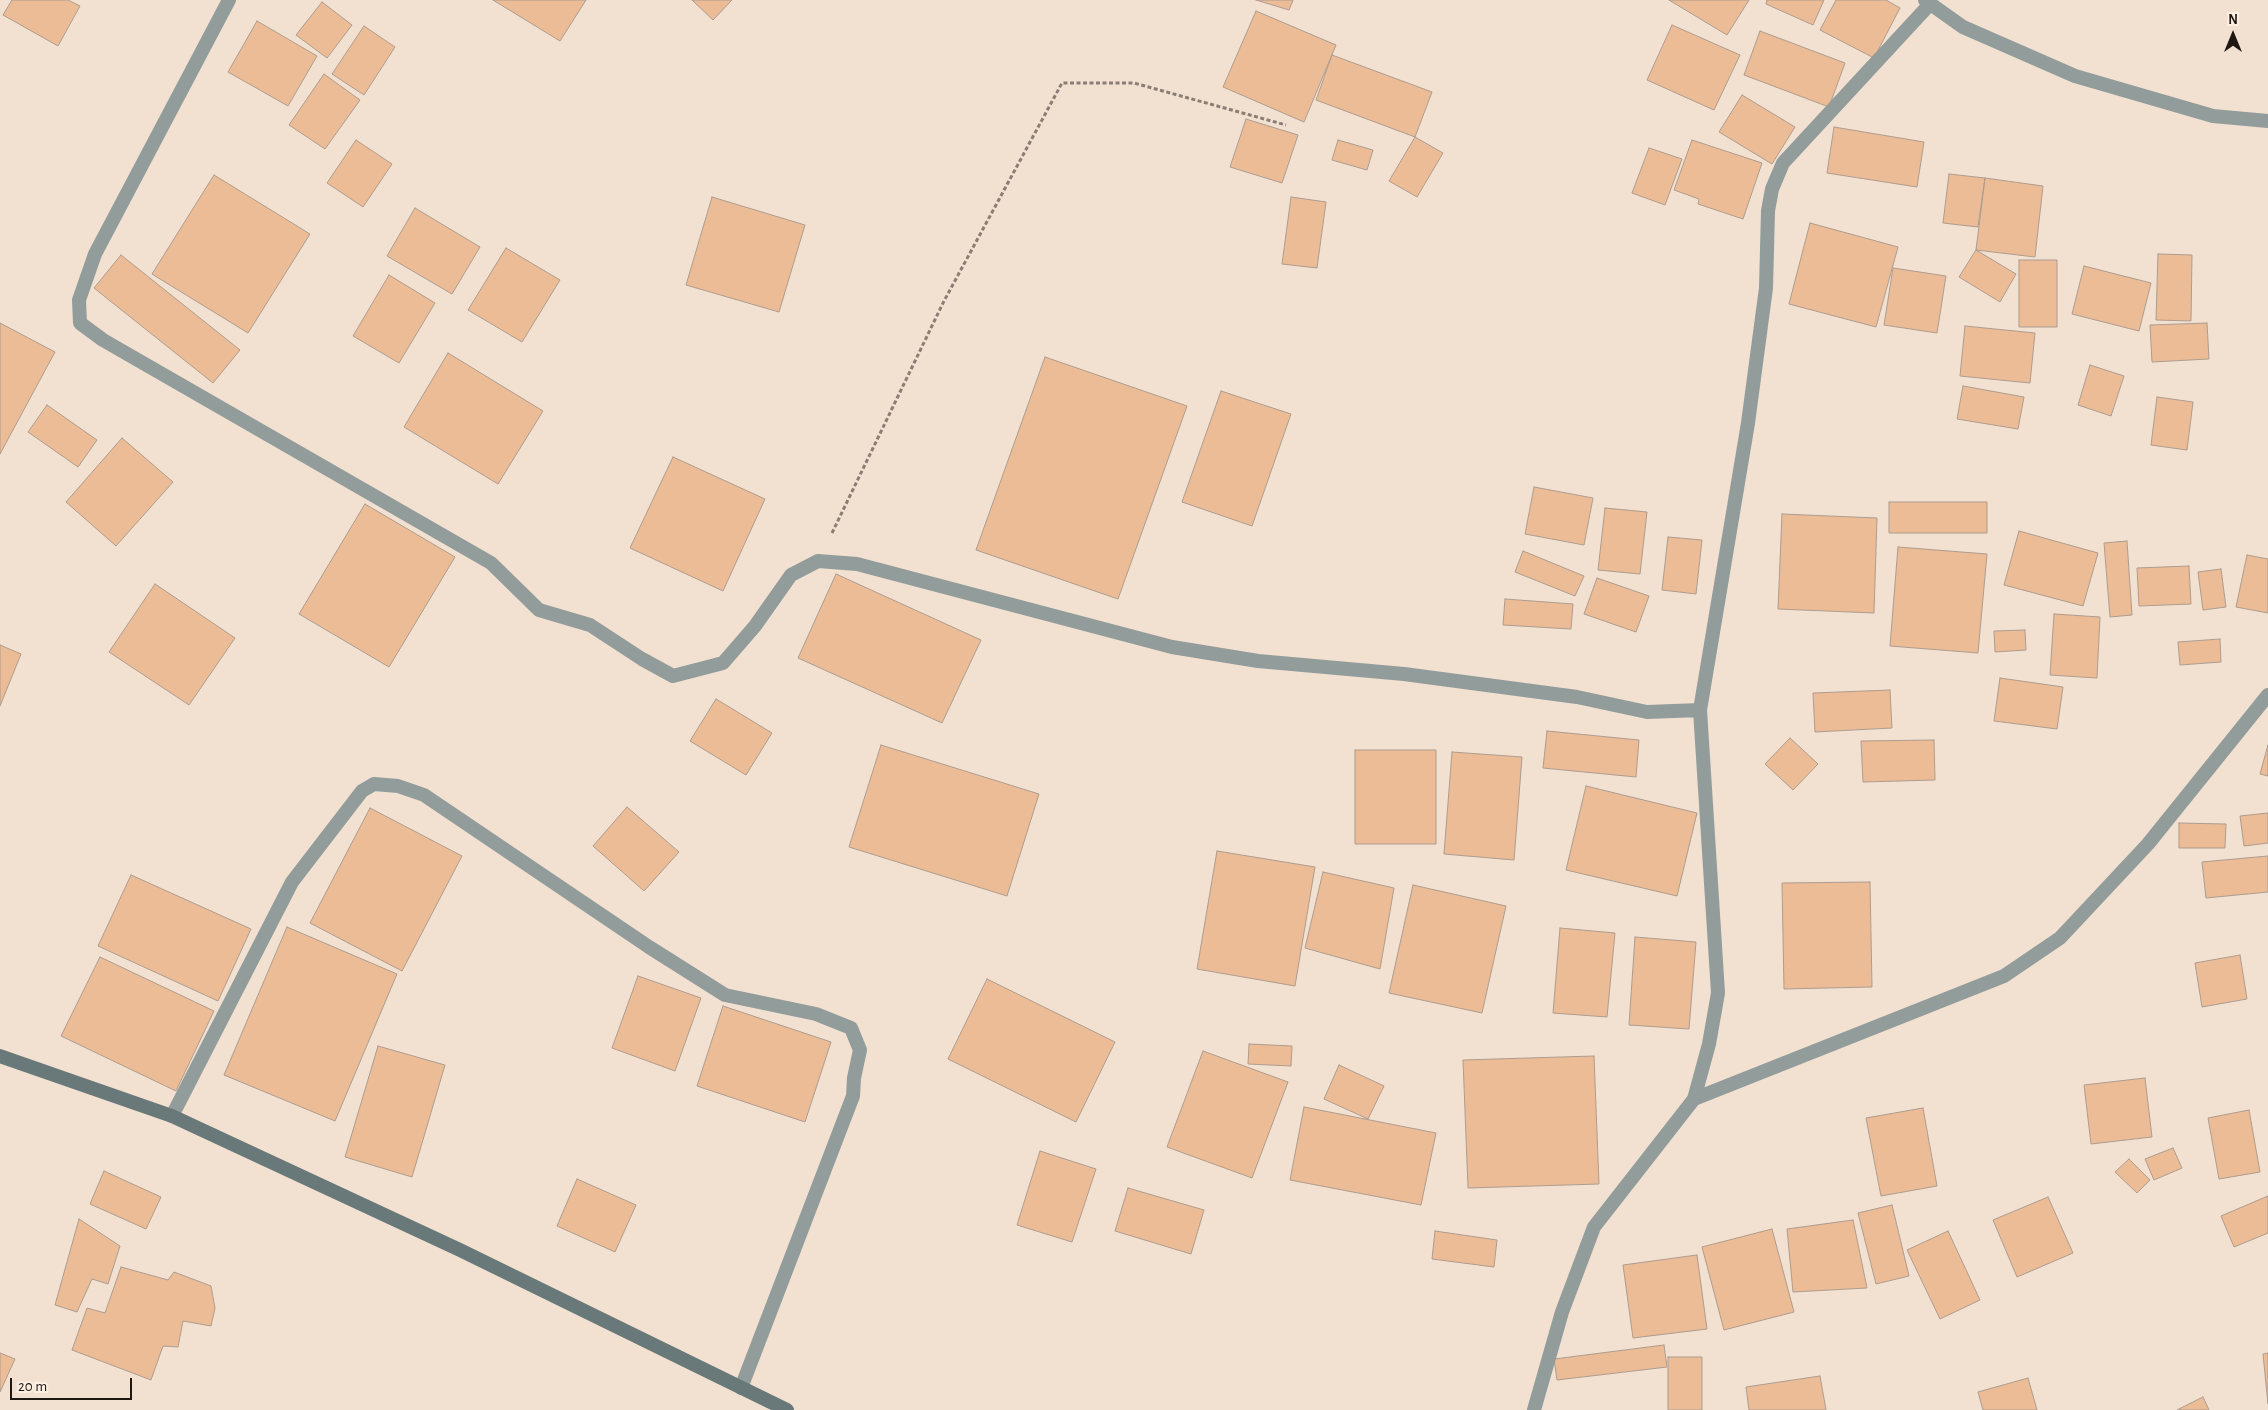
<!DOCTYPE html>
<html>
<head>
<meta charset="utf-8">
<style>
  body { margin:0 }
  #map { position:relative; width:2268px; height:1410px; overflow:hidden; background:#f2e0d1; font-family:"Alegreya Sans",sans-serif }
  canvas { display:block }
  .north { position:absolute; left:2208px; top:10px; width:50px; height:50px; -webkit-text-stroke:4px #fdeee2; paint-order:stroke; rotate:0deg; font-size:14px; font-weight:700; line-height:20px; text-align:center; color:#1e1813 }
  .north::after { content:''; display:block; margin:auto; width:18px; height:22px; background:#1e1813; clip-path:polygon(50% 0,100% 100%,50% 72%,0 100%) }
  .scale { position:absolute; left:10px; top:1378px; width:122px; height:22px; box-sizing:border-box; border:2px solid #1e1813; border-top:0; padding-left:6px; font-size:15px; line-height:18px; white-space:nowrap; color:#1e1813; -webkit-text-stroke:4px #fdeee2; paint-order:stroke }
</style>
</head>
<body>
<div id="map">
<canvas width="2268" height="1410"></canvas>
<div class="north">N</div>
<div class="scale">20 m</div>
</div>
<script>
const c = document.querySelector('canvas').getContext('2d');
c.lineJoin = 'round';
function fillPath(path, color) { c.fillStyle = color; c.fill(path, 'evenodd'); }
const poly = rows => new Path2D(rows.map(r => 'M' + r).join(''));
function stroke(path, color, width, dash) { c.strokeStyle = color; c.lineWidth = width; c.lineCap = dash ? 'butt' : 'round'; c.setLineDash(dash || []); c.stroke(path); }
const building = poly([
  [12,0,68,0,80,6,58,46,3,15,12,0],
  [493,0,586,0,560,41,493,0],
  [692,0,732,0,713,20,692,0],
  [1256,0,1293,0,1289,10,1256,0],
  [1669,0,1749,0,1727,35,1669,0],
  [1767,0,1824,0,1813,25,1766,4,1767,0],
  [1836,0,1886,0,1900,8,1874,58,1820,30,1836,0],
  [322,2,352,25,327,58,296,35,322,2],
  [1256,11,1336,45,1304,122,1223,87,1256,11],
  [257,21,317,56,288,106,228,72,257,21],
  [1672,25,1740,55,1714,110,1647,80,1672,25],
  [364,26,395,47,364,95,332,74,364,26],
  [1760,31,1845,63,1829,107,1744,75,1760,31],
  [1332,55,1432,92,1415,137,1316,100,1332,55],
  [324,74,360,100,325,149,289,125,324,74],
  [1742,95,1795,127,1772,164,1719,132,1742,95],
  [1246,119,1298,135,1282,183,1230,167,1246,119],
  [1834,127,1924,142,1917,187,1827,173,1834,127],
  [1415,137,1443,153,1417,197,1389,181,1415,137],
  [356,140,392,164,363,207,327,183,356,140],
  [1338,140,1373,150,1367,170,1332,160,1338,140],
  [1692,140,1762,163,1743,219,1698,204,1699,199,1674,190,1692,140],
  [1649,148,1682,159,1665,205,1632,193,1649,148],
  [1949,174,1985,178,1978,227,1943,223,1949,174],
  [214,175,310,234,248,333,152,274,214,175],
  [1985,178,2043,186,2035,257,1976,250,1985,178],
  [712,197,805,225,779,312,686,285,712,197],
  [1291,197,1326,202,1317,268,1282,264,1291,197],
  [415,208,480,247,452,294,387,256,415,208],
  [1810,223,1898,247,1876,327,1789,304,1810,223],
  [506,248,560,280,522,342,468,310,506,248],
  [1976,250,2016,274,2000,302,1959,277,1976,250],
  [2158,254,2192,255,2191,321,2156,320,2158,254],
  [121,255,240,350,213,383,94,288,121,255],
  [2019,260,2057,260,2057,327,2019,327,2019,260],
  [2084,266,2151,283,2139,331,2072,314,2084,266],
  [1893,268,1946,276,1937,333,1884,325,1893,268],
  [389,275,435,303,399,363,353,336,389,275],
  [0,323,55,352,0,454,0,323],
  [2207,323,2209,359,2152,362,2150,325,2207,323],
  [1965,326,2035,333,2030,383,1960,376,1965,326],
  [448,353,543,411,498,484,404,427,448,353],
  [1045,357,1187,406,1118,599,976,550,1045,357],
  [2090,365,2124,376,2111,416,2078,405,2090,365],
  [1963,386,2024,397,2018,429,1957,419,1963,386],
  [1221,391,1291,414,1252,526,1182,502,1221,391],
  [2157,397,2193,402,2187,450,2151,445,2157,397],
  [47,405,97,440,78,467,28,432,47,405],
  [122,438,173,482,116,546,66,502,122,438],
  [673,457,765,499,723,591,630,548,673,457],
  [1534,487,1593,498,1584,545,1525,534,1534,487],
  [1889,502,1987,502,1987,533,1889,533,1889,502],
  [365,504,455,557,389,667,299,614,365,504],
  [1605,508,1647,512,1640,574,1598,570,1605,508],
  [1782,514,1877,518,1874,613,1778,609,1782,514],
  [2019,531,2098,553,2083,606,2004,585,2019,531],
  [1668,537,1702,540,1696,594,1662,590,1668,537],
  [2127,541,2132,615,2110,617,2104,543,2127,541],
  [1898,547,1987,554,1978,653,1890,646,1898,547],
  [1523,551,1584,576,1575,596,1515,572,1523,551],
  [2247,555,2268,559,2268,613,2236,607,2247,555],
  [2189,566,2191,604,2139,606,2137,568,2189,566],
  [2221,569,2226,607,2203,610,2198,572,2221,569],
  [836,574,981,640,942,723,798,658,836,574],
  [1597,578,1649,596,1636,632,1584,614,1597,578],
  [155,584,235,638,189,705,109,652,155,584],
  [1505,599,1573,604,1571,629,1503,625,1505,599],
  [2054,614,2100,617,2097,678,2050,675,2054,614],
  [2025,630,2026,650,1995,652,1994,631,2025,630],
  [2220,639,2221,662,2180,665,2178,642,2220,639],
  [0,645,21,654,0,706,0,645],
  [2000,678,2063,687,2057,729,1994,721,2000,678],
  [1890,690,1892,728,1815,732,1813,693,1890,690],
  [716,699,772,733,746,775,690,741,716,699],
  [1547,731,1639,740,1636,777,1543,768,1547,731],
  [1790,738,1818,764,1793,790,1765,764,1790,738],
  [1934,740,1935,780,1863,782,1861,741,1934,740],
  [881,745,1039,794,1007,896,849,847,881,745],
  [2268,745,2268,776,2260,774,2268,745],
  [1355,750,1436,750,1436,844,1355,844,1355,750],
  [1452,752,1522,757,1514,860,1444,854,1452,752],
  [1586,786,1697,813,1677,896,1566,870,1586,786],
  [627,807,679,852,644,891,593,846,627,807],
  [370,808,462,856,402,971,310,923,370,808],
  [2268,813,2268,843,2244,846,2240,816,2268,813],
  [2179,823,2226,824,2225,848,2179,848,2179,823],
  [1217,851,1315,867,1295,986,1197,969,1217,851],
  [2268,856,2268,892,2206,898,2202,862,2268,856],
  [1323,872,1394,888,1380,969,1305,948,1323,872],
  [131,875,251,929,218,1001,98,946,131,875],
  [1870,882,1872,987,1784,989,1782,883,1870,882],
  [1413,885,1506,906,1482,1013,1389,993,1413,885],
  [287,927,397,974,335,1121,224,1075,287,927],
  [1560,928,1615,933,1607,1017,1553,1013,1560,928],
  [1635,937,1696,942,1689,1029,1629,1025,1635,937],
  [2240,955,2247,999,2202,1007,2195,963,2240,955],
  [100,957,214,1011,176,1091,61,1036,100,957],
  [638,976,701,998,675,1071,612,1048,638,976],
  [987,979,1115,1042,1076,1122,948,1059,987,979],
  [723,1006,831,1042,805,1122,697,1086,723,1006],
  [1249,1044,1292,1046,1291,1066,1248,1064,1249,1044],
  [378,1046,445,1065,412,1177,345,1157,378,1046],
  [1203,1051,1288,1082,1252,1178,1167,1147,1203,1051],
  [1594,1056,1599,1184,1468,1188,1463,1060,1594,1056],
  [1339,1065,1384,1086,1368,1119,1324,1099,1339,1065],
  [2145,1078,2152,1137,2091,1144,2084,1085,2145,1078],
  [1304,1107,1436,1133,1421,1205,1290,1180,1304,1107],
  [1923,1108,1937,1186,1881,1196,1866,1118,1923,1108],
  [2249,1110,2260,1172,2219,1179,2208,1118,2249,1110],
  [2173,1148,2182,1168,2154,1180,2145,1159,2173,1148],
  [1040,1151,1096,1169,1072,1242,1017,1225,1040,1151],
  [2129,1159,2150,1180,2137,1193,2115,1172,2129,1159],
  [104,1171,161,1197,146,1229,90,1204,104,1171],
  [577,1179,636,1205,615,1252,557,1226,577,1179],
  [1128,1188,1204,1210,1191,1254,1115,1231,1128,1188],
  [2268,1196,2268,1233,2234,1247,2221,1216,2268,1196],
  [2048,1197,2073,1253,2017,1277,1993,1220,2048,1197],
  [1892,1205,1909,1276,1876,1284,1858,1213,1892,1205],
  [79,1219,120,1246,108,1284,92,1279,77,1312,55,1305,79,1219],
  [1853,1220,1867,1288,1793,1292,1787,1229,1853,1220],
  [1772,1229,1794,1312,1724,1330,1702,1247,1772,1229],
  [1435,1231,1497,1240,1494,1267,1432,1259,1435,1231],
  [1948,1231,1980,1300,1940,1319,1907,1250,1948,1231],
  [1697,1255,1707,1329,1633,1338,1623,1265,1697,1255],
  [121,1267,168,1280,174,1272,211,1286,215,1308,211,1326,183,1321,178,1347,163,1346,151,1380,72,1350,87,1308,105,1313,121,1267],
  [1664,1345,1667,1367,1557,1380,1554,1359,1664,1345],
  [0,1353,15,1359,0,1392,0,1353],
  [2268,1353,2268,1404,2263,1354,2268,1353],
  [1668,1357,1702,1357,1702,1410,1668,1410,1668,1357],
  [1820,1376,1826,1410,1749,1410,1746,1387,1820,1376],
  [2028,1378,2037,1410,1983,1410,1978,1392,2028,1378],
  [2203,1397,2209,1410,2177,1410,2203,1397]
]);
const path = poly([
  [832,533,944,301,1062,83,1134,83,1286,125]
]);
const minor = poly([
  [229,0,95,254,79,300,80,323,103,340,491,563,539,610,590,625,642,659,673,676,723,663,755,626,791,575,818,561,857,564,1172,647,1258,661,1404,674,1577,697,1647,712,1700,710,1718,993,1709,1044,1694,1099,1594,1227,1562,1312,1534,1410],
  [1925,0,1963,27,2075,76,2213,116,2268,121],
  [1700,710,1748,423,1766,288,1768,211,1772,189,1783,163,1930,4],
  [1694,1099,2004,976,2060,938,2148,844,2268,695],
  [172,1116,292,882,362,791,374,784,398,786,424,795,649,947,725,995,816,1014,851,1028,860,1050,854,1078,853,1096,741,1388]
]);
const secondary = poly([
  [0,1056,172,1116,460,1250,787,1410]
]);
fillPath(building, '#ebbc95');
stroke(building, '#ad9c8f', 1);
stroke(path, '#8a7e74', 3, [4, 2.5]);
stroke(minor, '#919c9b', 14);
stroke(secondary, '#697979', 14);
</script>
</body>
</html>
